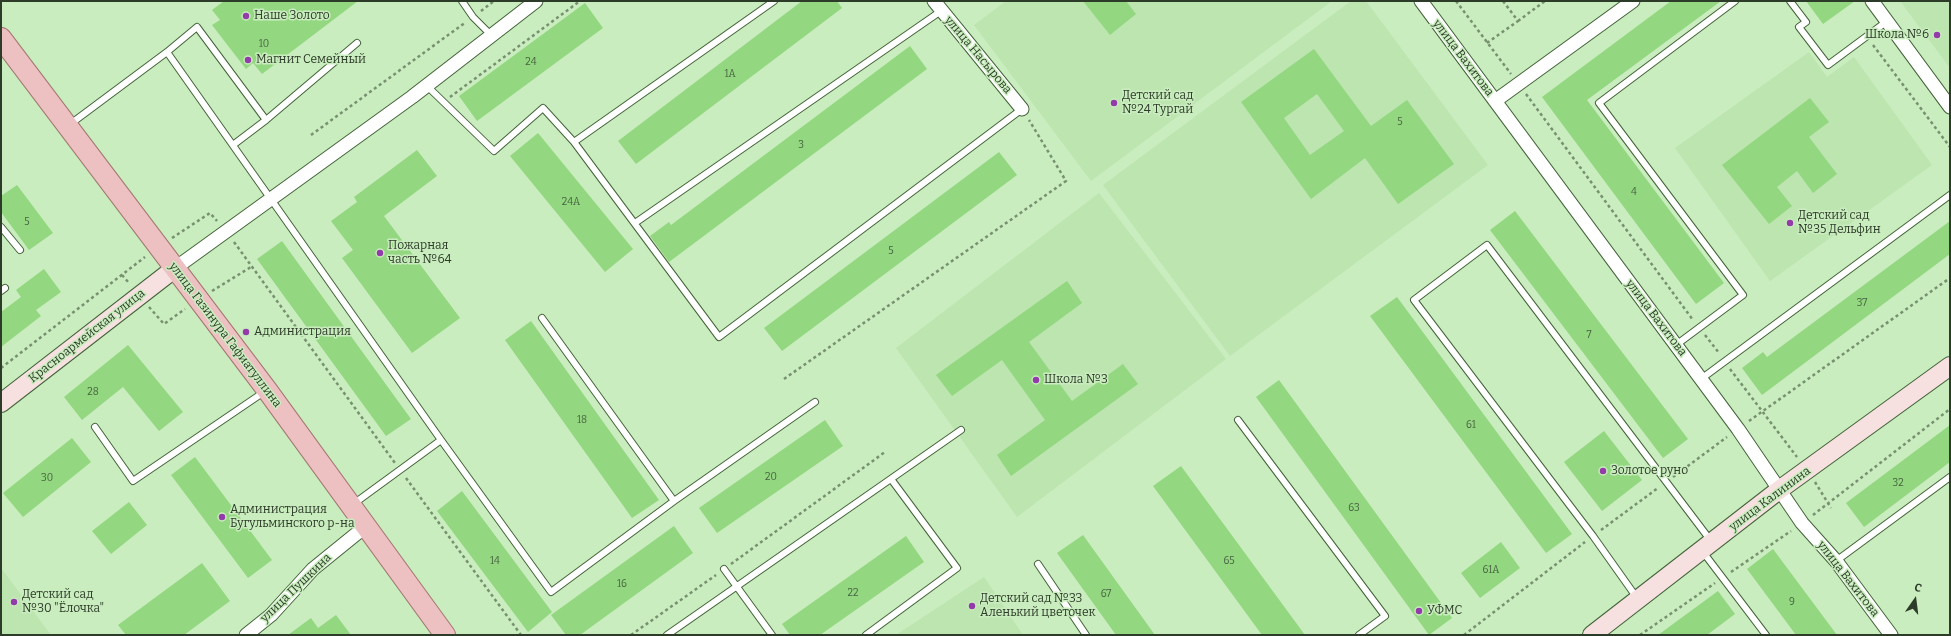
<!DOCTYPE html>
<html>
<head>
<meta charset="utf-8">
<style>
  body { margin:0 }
  #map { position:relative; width:1951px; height:636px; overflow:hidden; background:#c9edbe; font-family:Bitter,serif }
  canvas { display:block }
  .frame { position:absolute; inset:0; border:2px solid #2d3b29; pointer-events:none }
  .north { position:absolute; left:1895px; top:580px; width:40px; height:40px; -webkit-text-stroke:3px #c9edbe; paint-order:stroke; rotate:14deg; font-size:11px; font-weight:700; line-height:16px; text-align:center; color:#2d3b29 }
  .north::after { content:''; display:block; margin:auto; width:14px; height:18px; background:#2d3b29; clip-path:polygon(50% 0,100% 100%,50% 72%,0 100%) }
</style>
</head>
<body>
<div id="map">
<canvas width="1951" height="636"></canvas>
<div class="frame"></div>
<div class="north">С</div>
</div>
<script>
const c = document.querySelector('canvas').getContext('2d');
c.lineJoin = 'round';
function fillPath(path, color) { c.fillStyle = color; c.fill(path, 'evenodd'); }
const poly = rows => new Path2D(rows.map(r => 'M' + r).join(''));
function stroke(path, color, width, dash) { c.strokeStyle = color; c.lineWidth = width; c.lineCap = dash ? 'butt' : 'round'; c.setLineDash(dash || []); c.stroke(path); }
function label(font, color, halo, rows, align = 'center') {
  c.font = font + ' Bitter,serif'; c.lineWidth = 3; c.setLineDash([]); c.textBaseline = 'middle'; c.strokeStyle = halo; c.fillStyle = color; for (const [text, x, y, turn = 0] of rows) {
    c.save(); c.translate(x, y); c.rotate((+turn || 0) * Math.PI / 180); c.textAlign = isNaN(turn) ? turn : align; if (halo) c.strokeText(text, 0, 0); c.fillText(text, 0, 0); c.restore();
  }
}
const built = poly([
  [1006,1,1332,1,1091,181,974,25],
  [1351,1,1366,1,1488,165,1230,356,1103,185],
  [1900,1,1950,1,1950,68],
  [1809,52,1827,77,1854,57,1932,165,1770,281,1675,148],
  [1099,193,1226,359,1017,517,896,348],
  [1,568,51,635,1,635],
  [984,577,1023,635,896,635]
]);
const building = poly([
  [224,1,358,1,262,74,253,63,246,69,212,25,220,20,212,10],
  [802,1,837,1,842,8,636,164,618,141],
  [1083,1,1126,1,1136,14,1110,35],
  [1671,1,1721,1,1587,100,1724,283,1696,304,1542,97],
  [1806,1,1855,1,1823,24],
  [585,3,603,28,477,121,459,96],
  [910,46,927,69,669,262,650,236,669,222,671,225],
  [1314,49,1371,126,1407,100,1454,164,1398,204,1365,158,1311,199,1241,102],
  [1317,94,1344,131,1310,155,1284,118],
  [1810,98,1829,122,1809,137,1837,174,1813,193,1797,171,1777,187,1792,206,1769,224,1722,165],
  [538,133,633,249,605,272,510,156],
  [417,150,437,176,384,216,460,318,412,353,342,258,353,250,331,221,357,202,354,197],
  [999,152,1017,175,782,351,764,328],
  [17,185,53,233,29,250,1,212,1,196],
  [1515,211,1688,439,1663,458,1490,230],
  [1950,221,1950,254,1762,395,1742,368,1763,352,1767,357],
  [282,241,411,419,386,436,257,259],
  [44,269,61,292,36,310,41,316,1,347,1,312,21,297,16,290],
  [1067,281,1082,303,1029,342,1072,401,1123,364,1138,384,1011,476,997,455,1045,420,1002,360,952,396,936,375],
  [1397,297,1572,534,1546,553,1370,316],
  [531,321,659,500,632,518,505,340],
  [128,345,183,412,159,431,123,387,82,420,64,397],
  [1279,380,1452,618,1429,635,1256,397],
  [825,420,843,446,717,533,699,508],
  [1950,425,1950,462,1864,527,1846,503],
  [1604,431,1642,480,1602,511,1564,462],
  [72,438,91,462,23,517,3,493],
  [195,457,272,560,248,578,171,475],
  [1181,466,1305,635,1262,635,1153,486],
  [462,491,552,612,528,632,437,511],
  [129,502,147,525,111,554,92,531],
  [674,526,693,553,580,635,566,635,551,615],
  [1083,535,1155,635,1116,635,1057,553],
  [906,536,924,562,820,635,790,635,782,624],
  [1501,542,1520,568,1480,598,1461,573],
  [1773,549,1837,635,1796,635,1747,569],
  [202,563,230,601,184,635,126,635,118,625],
  [1718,591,1735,614,1707,635,1658,635],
  [336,615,351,635,288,635,311,618,318,628]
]);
const path = poly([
  [1456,1,1511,74],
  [481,11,494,1],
  [1518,21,1545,1],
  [1487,43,1518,21,1503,1],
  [1873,45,1950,147],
  [1526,94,1693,320],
  [450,97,580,1],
  [311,135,466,22],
  [172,238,210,213,217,221],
  [234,242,395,463],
  [122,275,129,283],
  [212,291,251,267],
  [149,307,164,324,185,309],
  [1705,335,1719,353],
  [1,368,145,257],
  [1730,369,1797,457],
  [784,379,1066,181,1029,120],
  [1749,421,1950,278],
  [1673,477,1727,437],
  [406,478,521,635],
  [1815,482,1831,508],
  [1813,515,1950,409],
  [1601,530,1658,488],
  [731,564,885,452],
  [1731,572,1791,531],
  [631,635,716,575],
  [1464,635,1585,542],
  [1640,635,1715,583]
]);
const lane = poly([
  [462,1,473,17,492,36],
  [1790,1,1806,22,1799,27,1828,65,1886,22],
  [167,52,441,440],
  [427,86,494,151,543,108,574,142,719,337,1022,109],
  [69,125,167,52,197,27,266,120,357,43],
  [574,142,774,1],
  [233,145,266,120],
  [635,223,941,11],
  [1,227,20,250],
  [1,291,5,288],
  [542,318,674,501],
  [1676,345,1743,295,1599,103,1735,1],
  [1701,379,1950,195],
  [1238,420,1385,616,1359,635],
  [95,427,133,481,264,392],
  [352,505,441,440,551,592,674,501,815,402],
  [1703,552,1766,635],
  [1836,561,1950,477],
  [1038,564,1086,635],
  [724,569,772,635],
  [1637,598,1593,536,1414,300,1487,245,1711,541],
  [667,635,961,430],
  [866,635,957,568,891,479]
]);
const street = poly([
  [934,1,1022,109],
  [1421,1,1738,429,1802,523,1836,561,1891,635],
  [1872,1,1950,107],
  [1495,101,1633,1],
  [174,269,412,97,536,1],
  [246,635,271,615,313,569,366,526]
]);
const secondary = poly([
  [1,403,174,269],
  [1592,635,1779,490,1950,366]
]);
const primary = poly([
  [1,38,267,390,445,635]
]);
const markers = [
  [246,16,4,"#933ca9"],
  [1937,35,4,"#933ca9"],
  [248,60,4,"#933ca9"],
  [1114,103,4,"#933ca9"],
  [1790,223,4,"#933ca9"],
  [380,253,4,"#933ca9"],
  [246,332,4,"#933ca9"],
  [1036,380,4,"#933ca9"],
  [1603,471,4,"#933ca9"],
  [222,517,4,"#933ca9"],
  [14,602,4,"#933ca9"],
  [972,606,4,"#933ca9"],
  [1419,611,4,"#933ca9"]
];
const numberNames = [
  ["10",264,44],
  ["24",531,62],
  ["1А",730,74],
  ["5",1400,122],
  ["3",801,145],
  ["4",1634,192],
  ["24А",571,202],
  ["5",27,222],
  ["5",891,251],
  ["37",1862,303],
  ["7",1589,335],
  ["28",93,392],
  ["18",582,420],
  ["61",1471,425],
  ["20",771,477],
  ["30",47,478],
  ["32",1898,483],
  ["63",1354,508],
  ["14",495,561],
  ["65",1229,561],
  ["61А",1491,570],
  ["16",622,584],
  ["22",853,593],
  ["67",1106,594],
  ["9",1792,602]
];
const poiNames = [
  ["Наше Золото",254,16],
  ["Школа №6",1929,35,"right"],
  ["Магнит Семейный",256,60],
  ["Детский сад",1122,96],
  ["№24 Тургай",1122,110],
  ["Детский сад",1798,216],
  ["№35 Дельфин",1798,230],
  ["Пожарная",388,246],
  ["часть №64",388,260],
  ["Администрация",254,332],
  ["Школа №3",1044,380],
  ["Золотое руно",1611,471],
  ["Администрация",230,510],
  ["Бугульминского р-на",230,524],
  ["Детский сад",22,595],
  ["№30 \"Ёлочка\"",22,609],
  ["Детский сад №33",980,599],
  ["Аленький цветочек",980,613],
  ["УФМС",1427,611]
];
const streetNames = [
  ["улица Насырова",978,55,50],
  ["улица Вахитова",1463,58,53],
  ["улица Вахитова",1656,318,53],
  ["улица Газинура Гафиатуллина",225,335,53],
  ["Красноармейская улица",87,336,-38],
  ["улица Калинина",1770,499,-37],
  ["улица Вахитова",1848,579,52],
  ["улица Пушкина",296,588,-44]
];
fillPath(built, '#bce5b0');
fillPath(building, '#93d780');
stroke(lane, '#44633a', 8);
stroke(street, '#44633a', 15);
stroke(secondary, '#44633a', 20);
stroke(primary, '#a27670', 22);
stroke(path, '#779070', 2.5, [3, 3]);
stroke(lane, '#fff', 6);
stroke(street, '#fff', 13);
stroke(secondary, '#f6e0e0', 18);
stroke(primary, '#edc0c1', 20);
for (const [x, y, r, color] of markers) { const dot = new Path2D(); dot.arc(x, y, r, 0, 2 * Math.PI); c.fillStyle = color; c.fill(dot); stroke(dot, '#c9edbe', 1.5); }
label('10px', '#46623f', null, numberNames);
label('12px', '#2d3b29', '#c9edbe', poiNames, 'left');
label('12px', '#2d3b29', '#c9edbe', streetNames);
</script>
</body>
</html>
